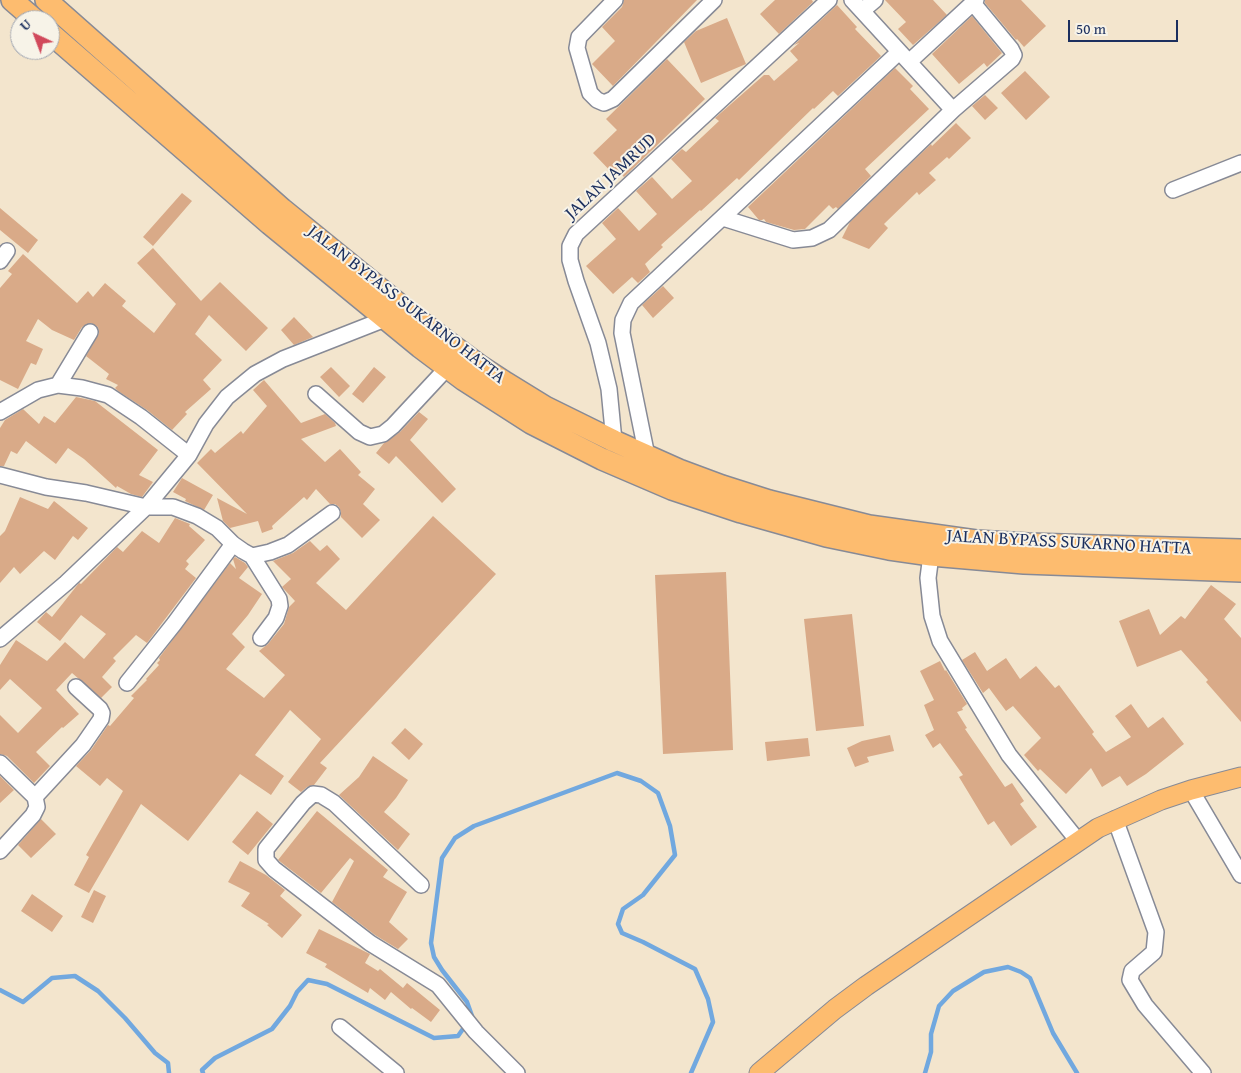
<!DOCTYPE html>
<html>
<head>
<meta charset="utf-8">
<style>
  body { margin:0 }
  #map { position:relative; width:1241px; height:1073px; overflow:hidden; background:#f3e5cd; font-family:"Gentium Book Plus",serif }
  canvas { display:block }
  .north { position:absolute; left:10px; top:10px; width:50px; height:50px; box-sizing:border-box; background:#f7f3e8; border:1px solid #9fa5b1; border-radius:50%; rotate:317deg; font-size:14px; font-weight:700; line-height:20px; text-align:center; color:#1b2f5e }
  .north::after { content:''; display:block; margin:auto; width:18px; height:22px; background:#d1495b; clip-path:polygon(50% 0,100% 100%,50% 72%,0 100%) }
  .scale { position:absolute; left:1068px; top:20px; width:110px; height:22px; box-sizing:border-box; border:2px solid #1b2f5e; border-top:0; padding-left:6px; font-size:15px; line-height:18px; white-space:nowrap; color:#1b2f5e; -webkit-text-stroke:4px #f7f3e8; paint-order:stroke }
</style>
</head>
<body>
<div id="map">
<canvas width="1241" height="1073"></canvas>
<div class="north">U</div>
<div class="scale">50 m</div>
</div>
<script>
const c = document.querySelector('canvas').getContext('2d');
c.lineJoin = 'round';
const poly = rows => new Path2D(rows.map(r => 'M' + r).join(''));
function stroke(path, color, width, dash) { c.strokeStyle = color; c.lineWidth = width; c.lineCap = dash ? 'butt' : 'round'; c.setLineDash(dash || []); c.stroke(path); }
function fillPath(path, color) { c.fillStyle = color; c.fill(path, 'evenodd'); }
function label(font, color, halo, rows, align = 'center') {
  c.font = font + ' "Gentium Book Plus",serif'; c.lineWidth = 4; c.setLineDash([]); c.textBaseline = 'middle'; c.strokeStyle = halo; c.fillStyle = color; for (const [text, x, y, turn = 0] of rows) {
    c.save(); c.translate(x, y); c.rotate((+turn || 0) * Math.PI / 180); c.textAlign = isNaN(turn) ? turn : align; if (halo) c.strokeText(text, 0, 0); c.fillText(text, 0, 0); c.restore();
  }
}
const stream = poly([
  [0,990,23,1002,52,978,75,976,98,991,125,1018,155,1053,168,1063,169,1073],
  [203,1073,202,1070,215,1058,272,1029,290,1006,297,992,308,980,327,984,434,1038,458,1036,472,1016,467,1002,442,970,434,957,431,943,442,858,455,838,474,826,617,773,641,781,658,793,670,826,675,855,643,895,623,909,618,924,622,933,643,942,695,969,708,999,713,1022,691,1073],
  [925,1073,931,1052,931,1034,939,1006,953,991,984,972,1008,967,1021,972,1030,978,1053,1033,1077,1073]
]);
const building = poly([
  [624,0,697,0,613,86,592,64,615,41,602,27,622,7],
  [775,0,812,0,813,2,779,34,760,14],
  [885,0,933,0,947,15,913,45,898,29,906,22],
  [985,0,1021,0,1046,26,1024,47,1017,39,1016,40,985,3],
  [837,5,857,27,855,29,881,56,838,96,833,91,814,109,813,108,739,180,737,178,701,211,700,210,661,245,663,247,645,264,650,272,638,283,632,277,613,294,586,266,616,239,602,223,618,208,639,231,657,214,636,191,652,177,672,199,692,181,671,159,682,149,686,152,719,121,715,118,764,75,769,75,774,81,798,60,790,51,799,43,794,45],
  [972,16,1002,53,987,67,984,63,959,84,932,54],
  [727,18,746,64,701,83,684,42,696,31],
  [667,59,705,99,624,177,622,175,618,179,593,153,617,130,606,119],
  [895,68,913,86,910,89,929,109,865,169,871,176,838,209,836,207,833,209,829,205,805,229,794,230,766,222,764,219,762,220,759,220,748,207],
  [1025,71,1050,97,1026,120,1001,93],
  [985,95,998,108,985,120,972,106],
  [956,123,971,138,949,159,947,157,929,173,936,180,919,195,917,192,884,224,888,228,869,249,842,238,850,222,931,144,932,146],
  [182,193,192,201,153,246,143,237],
  [0,208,38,240,28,253,0,230],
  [153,248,201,301,220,282,268,328,246,351,209,315,195,334,222,360,203,380,211,389,185,412,187,414,172,430,147,410,118,391,115,388,118,385,106,379,109,374,86,356,99,333,98,327,91,323,82,327,74,340,52,330,38,319,26,341,43,349,36,365,31,363,18,389,0,380,0,288,12,274,8,271,23,254,77,303,88,291,93,297,105,283,126,301,122,306,154,333,176,304,137,263],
  [663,286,674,298,653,318,642,305],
  [294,317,313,337,294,345,281,330],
  [331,367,350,386,339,397,320,377],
  [374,367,386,377,363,403,352,394],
  [264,380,301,423,325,414,335,423,336,426,301,439,325,462,340,449,361,472,358,475,375,489,363,504,380,520,362,538,341,517,341,512,339,507,335,504,330,504,316,489,307,500,304,497,272,526,273,529,262,533,258,521,230,528,223,521,217,498,247,514,197,463,211,449,215,453,241,431,243,434,267,406,253,390],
  [76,397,95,401,158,450,139,475,153,482,142,497,131,494,117,486,116,488,84,459,68,448,56,464,26,441,17,454,11,451,4,466,0,466,0,428,5,420,23,409,39,424,44,416,55,423],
  [419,412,428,419,410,440,456,489,442,503,396,456,389,464,376,453,384,443,400,432],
  [182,478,213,495,204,510,185,501,186,499,173,492],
  [20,497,48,509,54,501,88,528,78,540,73,536,55,560,44,551,20,574,14,567,0,583,0,536,5,531],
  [433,516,496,574,320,763,327,768,314,785,307,787,301,792,288,782,321,739,290,710,255,755,284,776,271,795,240,774,188,841,141,804,89,893,74,885,89,857,86,855,123,791,107,778,100,786,76,766,91,750,108,725,110,726,134,698,131,696,147,680,146,679,159,665,157,663,160,660,159,658,230,563,236,569,233,559,235,557,245,563,248,567,239,578,262,594,248,615,232,634,245,647,226,669,264,698,285,675,259,651,268,644,284,624,289,607,295,601,282,587,291,579,273,561,293,553,310,541,320,551,327,545,340,559,316,583,346,610],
  [175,518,190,524,189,526,205,540,186,561,189,564,185,569,196,578,147,643,136,635,113,658,116,661,102,677,112,687,101,698,72,673,56,690,79,714,63,728,62,727,36,752,50,766,34,783,7,756,0,754,0,715,18,733,42,708,10,679,0,690,0,665,16,640,47,661,65,642,84,659,106,634,81,615,60,641,37,622,46,612,52,617,79,583,81,584,117,547,123,552,142,531,159,543],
  [726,572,733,750,663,754,655,575],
  [1211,585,1236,604,1224,619,1241,638,1241,722,1206,682,1208,680,1181,650,1137,667,1119,621,1149,609,1160,635,1181,616,1185,619],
  [852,614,864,726,816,731,804,619],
  [975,652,987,671,1006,658,1020,679,1036,666,1055,688,1059,685,1094,732,1092,734,1106,752,1131,737,1115,716,1131,704,1148,728,1163,717,1184,744,1146,774,1127,786,1120,776,1102,787,1091,768,1066,794,1040,769,1038,771,1024,755,1041,738,1013,706,1006,711,989,688,983,693,962,660],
  [940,661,945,671,946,670,967,704,962,708,963,710,957,712,967,728,965,729,1005,787,1012,783,1024,801,1020,804,1037,827,1011,846,994,821,988,825,959,777,963,775,940,743,933,748,925,735,934,730,924,705,934,700,920,671],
  [405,728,423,744,409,760,391,743],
  [890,735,894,751,867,757,869,762,855,767,847,748,862,741],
  [808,738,810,756,767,761,765,742],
  [373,756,408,780,396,798,384,812,410,834,398,850,339,795,359,777],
  [0,776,14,790,0,803],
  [257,811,273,824,248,855,232,842],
  [317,811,388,870,383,877,407,892,389,922,408,939,398,949,375,935,332,902,354,861,350,858,321,893,278,860],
  [41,819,56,834,31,858,18,845],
  [240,861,266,875,285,890,280,896,302,915,282,938,267,925,269,924,241,906,250,893,228,882],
  [94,890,106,896,93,923,81,917],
  [32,894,63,916,52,932,21,911],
  [319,929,370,954,365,963,378,971,380,969,403,988,407,983,440,1010,431,1022,412,1008,411,1009,391,992,385,1000,370,988,368,993,325,967,327,964,306,953]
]);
const minor = poly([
  [615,0,579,37,577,48,590,93,597,100,604,103,613,99,714,0],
  [852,0,953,110],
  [862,11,875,0],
  [909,62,976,0],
  [1173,190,1241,163],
  [723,218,793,240,812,238,829,230,953,110,1012,59,1014,55,1011,49,973,3],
  [0,261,7,251],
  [58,385,90,332],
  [316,394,359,432,370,437,383,434,393,426,447,368],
  [0,412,38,390,58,385,82,388,108,395,141,417,189,455],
  [614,441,609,389,598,343,576,281,570,260,570,246,576,234,829,0],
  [647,456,622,333,623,320,631,303,899,52],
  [0,475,46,487,86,493,146,507,173,507,197,516,217,528,233,544,243,551,252,556,270,552,288,545,332,513],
  [931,555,928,578,932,616,940,641,1009,755,1078,841],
  [252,556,279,599,280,606,276,618,261,638],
  [0,639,66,583,146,507,189,455,206,424,227,397,255,374,283,359,385,319],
  [127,683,174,624,233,544],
  [0,763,35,797],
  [1191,790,1241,875],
  [35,797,83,745,101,719,102,713,100,709,76,687],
  [1115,819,1156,932,1154,952,1132,971,1130,980,1145,1005,1203,1073],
  [0,851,33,815,37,807,35,797],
  [421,885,334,803,321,795,313,794,303,803,266,849,266,860,274,869,370,943,438,985,476,1032,517,1073],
  [340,1027,396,1073]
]);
const major = poly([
  [759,1073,835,1009,866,986,1098,828,1161,800,1191,790,1241,777]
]);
const highway = poly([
  [12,0,35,20],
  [46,0,282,209,417,319,480,366,506,383,545,407,614,441,679,470,722,486,769,501,869,526,976,541,1028,544,1241,550],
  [50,33,270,224,420,347,464,380,531,423,602,459,672,489,741,512,826,536,889,549,931,555,1024,563,1241,571]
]);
const streetNames = [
  ["JALAN JAMRUD",611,177,-43],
  ["JALAN BYPASS SUKARNO HATTA",406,305,38],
  ["JALAN BYPASS SUKARNO HATTA",1069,543,3]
];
stroke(stream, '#71a8df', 4.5);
fillPath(building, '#d9aa88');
stroke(minor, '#878a96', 18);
stroke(major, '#878a96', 21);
stroke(highway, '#878a96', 24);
stroke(minor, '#fff', 15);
stroke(major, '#fdbc6f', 19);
stroke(highway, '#fdbc6f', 21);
label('18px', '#1b2f5e', '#f7f3e8', streetNames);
</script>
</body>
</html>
